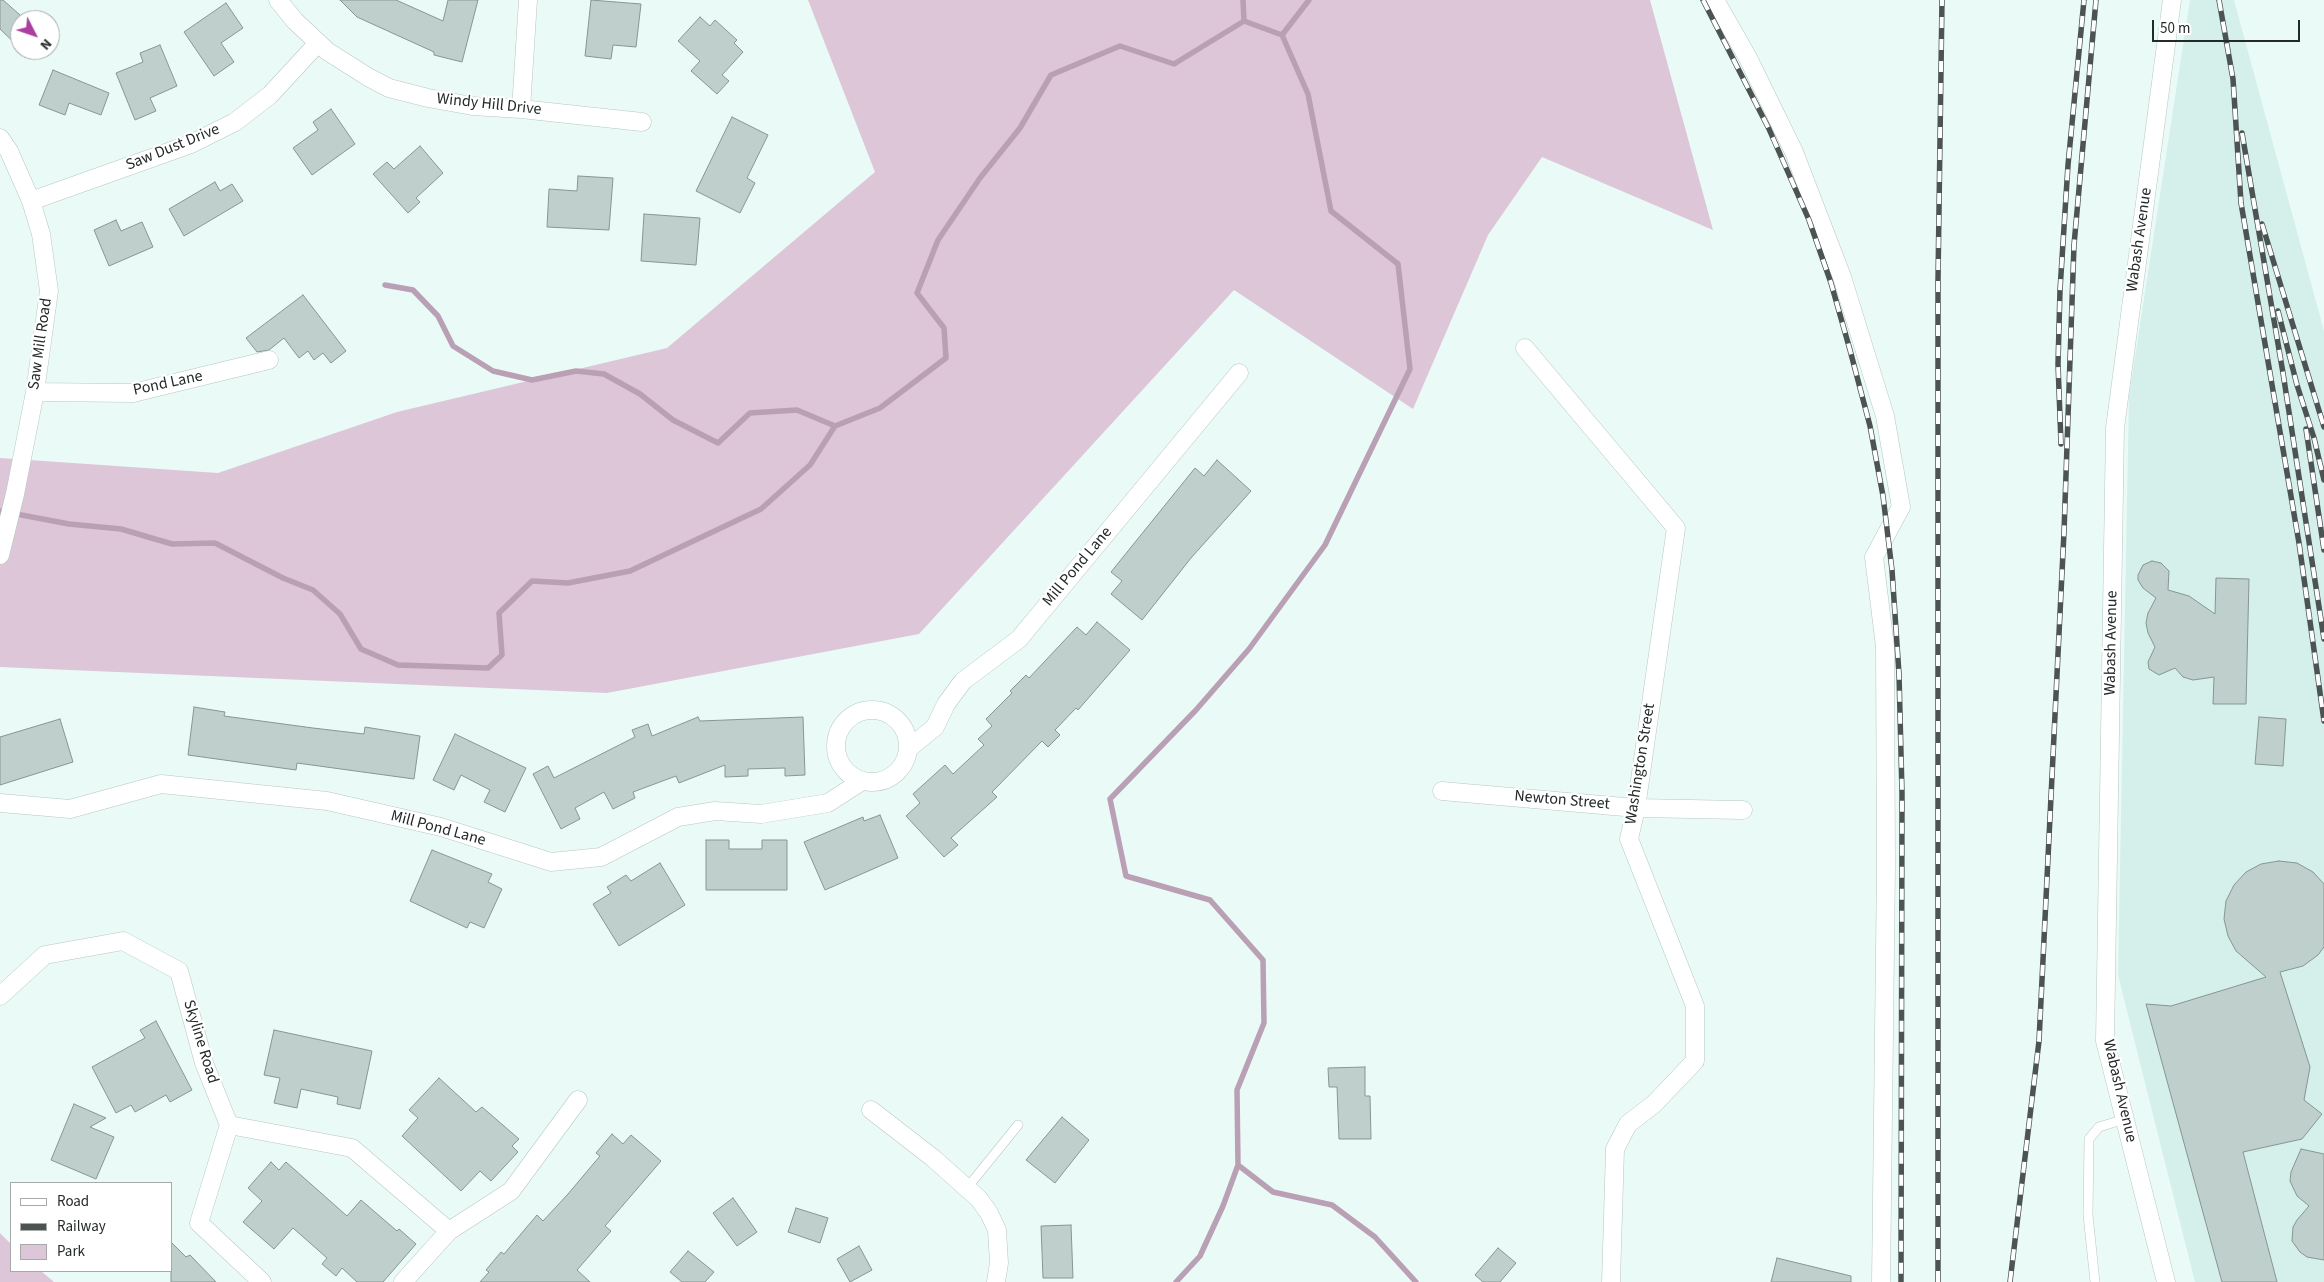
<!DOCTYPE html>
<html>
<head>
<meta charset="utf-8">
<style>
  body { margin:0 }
  #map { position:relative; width:2324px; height:1282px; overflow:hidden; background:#eafbf7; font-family:"Source Sans 3",sans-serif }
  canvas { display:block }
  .legend { position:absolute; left:10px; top:1182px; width:162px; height:90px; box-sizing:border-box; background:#fff; border:1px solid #a7aaa9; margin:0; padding:6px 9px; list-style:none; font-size:15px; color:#242a29 }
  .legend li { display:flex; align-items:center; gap:10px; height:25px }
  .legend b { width:25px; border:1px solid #a7aaa9 }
  .north { position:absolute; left:10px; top:10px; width:50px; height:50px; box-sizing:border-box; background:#fff; border:1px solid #a7aaa9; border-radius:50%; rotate:131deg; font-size:14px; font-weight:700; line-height:20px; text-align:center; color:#242a29 }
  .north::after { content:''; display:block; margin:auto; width:18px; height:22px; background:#ab3e9e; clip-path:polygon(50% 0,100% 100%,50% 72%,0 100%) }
  .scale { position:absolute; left:2152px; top:20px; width:148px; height:22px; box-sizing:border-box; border:2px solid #242a29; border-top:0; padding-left:6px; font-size:15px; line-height:18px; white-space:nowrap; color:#242a29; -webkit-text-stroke:4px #fff; paint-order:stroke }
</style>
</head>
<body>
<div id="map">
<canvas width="2324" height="1282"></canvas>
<ul class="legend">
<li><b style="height:6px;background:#fff"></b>Road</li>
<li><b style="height:6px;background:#4c5453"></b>Railway</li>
<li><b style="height:14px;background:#dcc6d7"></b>Park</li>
</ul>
<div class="north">N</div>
<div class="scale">50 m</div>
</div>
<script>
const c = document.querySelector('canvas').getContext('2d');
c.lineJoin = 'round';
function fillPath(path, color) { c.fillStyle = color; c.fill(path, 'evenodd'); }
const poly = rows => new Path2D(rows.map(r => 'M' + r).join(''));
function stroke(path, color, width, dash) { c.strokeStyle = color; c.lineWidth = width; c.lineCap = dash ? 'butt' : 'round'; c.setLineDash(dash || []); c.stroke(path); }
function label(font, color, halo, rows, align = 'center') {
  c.font = font + ' "Source Sans 3",sans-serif'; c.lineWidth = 4.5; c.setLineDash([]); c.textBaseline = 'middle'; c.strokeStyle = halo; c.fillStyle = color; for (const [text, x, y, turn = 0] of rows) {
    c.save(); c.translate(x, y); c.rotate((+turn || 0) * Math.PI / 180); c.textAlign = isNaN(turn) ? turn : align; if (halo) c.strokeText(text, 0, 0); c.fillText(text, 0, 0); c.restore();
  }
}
const built = poly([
  [2190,0,2234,0,2324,331,2324,1282,2195,1282,2118,975,2129,396]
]);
const green = poly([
  [808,0,1650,0,1713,230,1542,157,1488,235,1413,409,1234,290,919,634,607,693,0,667,0,458,218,473,397,412,667,348,875,172],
  [0,1233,11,1244,11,1271,41,1271,54,1282,0,1282]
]);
const stream = poly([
  [1243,0,1244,21],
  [1282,35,1308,94,1331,211,1398,264,1410,369,1325,545,1249,649,1196,710,1110,799,1126,876,1210,900,1263,960,1264,1023,1237,1090,1238,1165,1273,1192,1332,1205,1375,1237,1416,1282],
  [385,285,413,290,438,316,453,346,493,371,532,380,576,371,604,374,640,394,673,420,718,443,750,413,797,410,835,426],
  [0,511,69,524,121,529,172,544,215,543,283,578,313,590,340,614,361,649,398,665,488,668,502,655,499,613,532,581,568,583,630,571,761,509,810,465,835,426,880,408,946,358,944,328,917,293,938,240,980,178,1020,128,1051,75,1120,46,1174,64,1244,21,1282,35,1309,0],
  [1176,1282,1200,1256,1223,1206,1238,1165]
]);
const building = poly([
  [0,0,3,0,20,15,20,48,0,29,0,0],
  [340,0,396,0,443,21,448,0,478,0,462,62,434,55,434,52,357,17,340,0],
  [591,0,641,4,636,47,613,45,611,59,585,56,591,0],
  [226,3,243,28,221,43,234,62,214,76,184,32,226,3],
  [700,17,710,26,715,20,737,40,734,43,743,52,722,75,729,81,717,94,691,71,700,61,678,41,700,17],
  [160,45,177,86,150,98,156,111,135,120,116,73,143,62,140,53,160,45],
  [53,70,109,93,101,115,69,103,65,115,39,105,53,70],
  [331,109,355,144,312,175,293,148,318,130,313,122,331,109],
  [732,117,768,135,747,178,755,183,740,213,696,191,732,117],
  [420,146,443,173,416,198,420,202,408,213,373,174,387,162,394,169,420,146],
  [578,176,613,178,609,230,547,227,549,189,577,191,578,176],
  [215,182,220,191,232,184,243,201,184,236,169,209,215,182],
  [644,214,700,218,696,265,641,261,644,214],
  [116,220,121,231,142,222,153,247,109,266,94,230,116,220],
  [303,295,346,351,331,363,323,353,314,360,308,351,299,358,284,338,269,350,257,352,246,338,303,295],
  [1217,460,1251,491,1191,558,1142,620,1111,594,1122,581,1111,572,1195,468,1204,476,1217,460],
  [2152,561,2161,563,2169,571,2168,590,2189,596,2215,614,2216,578,2249,579,2246,704,2213,704,2214,677,2193,680,2183,677,2175,668,2159,675,2149,669,2148,662,2155,647,2148,633,2146,623,2148,613,2156,598,2143,588,2138,580,2138,575,2143,565,2152,561],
  [1097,622,1130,650,1078,710,1076,708,1055,730,1060,735,1048,747,1042,741,992,792,997,797,951,838,958,845,944,857,906,816,920,803,913,794,945,765,953,774,984,745,978,739,992,726,986,719,1012,693,1010,691,1026,675,1029,678,1077,627,1086,635,1097,622],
  [194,707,225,712,224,716,313,728,364,734,365,727,420,736,414,779,297,763,296,770,188,755,194,707],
  [698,717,700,721,803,717,805,775,785,776,785,768,748,769,748,776,725,777,725,765,679,783,676,776,633,792,635,798,613,809,604,792,575,808,580,819,561,829,533,774,548,766,554,778,635,737,632,730,648,724,652,736,698,717],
  [2259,717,2286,719,2283,766,2255,764,2259,717],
  [60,719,73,762,0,785,0,737,60,719],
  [455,734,526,768,505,812,484,802,490,790,461,775,454,790,433,780,455,734],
  [880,815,898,858,825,890,804,842,863,817,864,821,880,815],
  [706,840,729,840,729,849,762,849,762,840,787,840,787,890,706,890,706,840],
  [432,850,492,874,488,882,502,889,484,928,470,922,467,928,410,901,432,850],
  [2279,861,2297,863,2313,872,2324,884,2324,947,2318,955,2303,966,2280,972,2310,1067,2304,1100,2322,1114,2302,1139,2243,1152,2277,1282,2222,1282,2146,1004,2171,1006,2266,977,2236,951,2228,936,2224,919,2226,901,2234,885,2246,872,2261,864,2279,861],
  [660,863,685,905,619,946,593,904,611,893,607,887,626,875,631,881,660,863],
  [156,1021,192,1090,170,1102,166,1095,135,1112,131,1105,116,1113,92,1067,145,1038,140,1030,156,1021],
  [274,1030,372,1051,360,1109,337,1104,338,1097,301,1089,297,1108,274,1103,280,1078,264,1075,274,1030],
  [1365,1067,1365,1096,1370,1096,1371,1139,1339,1139,1337,1087,1329,1087,1328,1068,1365,1067],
  [439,1078,476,1112,482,1107,519,1139,512,1146,518,1152,491,1181,480,1171,461,1191,402,1136,418,1118,409,1110,439,1078],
  [74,1104,106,1118,90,1127,114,1137,96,1179,51,1160,74,1104],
  [1062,1117,1089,1140,1055,1183,1026,1160,1062,1117],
  [612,1134,623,1144,631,1135,661,1161,605,1226,611,1231,577,1270,590,1282,480,1282,489,1272,486,1270,501,1252,504,1254,537,1215,543,1221,568,1194,600,1156,596,1153,612,1134],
  [2301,1149,2324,1154,2324,1260,2307,1257,2300,1252,2292,1241,2293,1227,2297,1220,2309,1206,2297,1196,2290,1181,2291,1172,2301,1149],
  [271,1162,279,1170,286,1162,347,1216,361,1200,397,1231,399,1229,416,1244,383,1282,357,1282,342,1268,336,1276,322,1264,327,1258,293,1228,274,1249,243,1222,262,1201,248,1188,271,1162],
  [733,1198,757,1232,737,1246,713,1213,733,1198],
  [796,1208,828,1218,820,1243,788,1232,796,1208],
  [1071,1225,1073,1278,1043,1278,1041,1226,1071,1225],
  [171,1242,186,1257,190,1255,216,1282,171,1282,171,1242],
  [859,1246,872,1270,850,1282,837,1259,859,1246],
  [1498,1248,1516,1263,1500,1282,1483,1282,1475,1275,1498,1248],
  [688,1251,714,1272,705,1282,682,1282,670,1272,688,1251],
  [1777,1258,1851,1276,1851,1282,1771,1282,1777,1258]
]);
const lane = poly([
  [967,1188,1018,1125],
  [2095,1282,2088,1215,2089,1139,2099,1127,2125,1119]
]);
const street = poly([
  [278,0,295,21,327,51,368,77,389,88,428,98,472,106,521,109,642,122],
  [1715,0,1748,58,1794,152,1842,277,1885,416,1901,507,1874,557,1885,647,1886,866,1881,1282],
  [521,109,528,0],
  [0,138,9,151,31,201,41,234,49,291,35,392,15,494,0,555],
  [31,201,191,144,235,122,270,95,318,43],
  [1525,348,1676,528,1636,808,1629,839,1695,1006,1695,1061,1654,1104,1628,1124,1615,1149,1611,1282],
  [35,392,133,393,269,360],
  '836 746a36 36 0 1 1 72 0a36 36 0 1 1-72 0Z',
  [908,749,935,727,946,704,963,681,1019,639,1239,373],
  [1442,791,1636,808,1743,810],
  [0,803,70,809,161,784,327,801,441,827,551,862,601,857,678,817,715,811,761,814,828,803,862,781],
  [0,996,45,955,123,941,179,971,204,1063,229,1125,199,1223,262,1282],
  [871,1110,933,1158,979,1199,989,1213,997,1230,999,1263,996,1282],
  [229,1125,352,1148,449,1231],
  [403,1282,449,1231,511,1191,578,1100],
  [2166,1282,2105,1041,2115,428,2172,0]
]);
const rail = poly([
  [1703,0,1769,129,1809,220,1831,283,1850,350,1870,426,1883,496,1892,570,1899,674,1902,793,1901,1282],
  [2219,0,2233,79,2241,203,2299,543,2324,721],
  [2242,133,2283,373,2324,639],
  [2262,224,2324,427],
  [2278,311,2297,385,2314,438,2324,480],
  [2306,429,2324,550],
  [2061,444,2058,364,2060,290,2068,165,2084,0],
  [1938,1282,1938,280,1942,0],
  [2010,1282,2039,1041,2064,532,2074,245,2096,0]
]);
const streetNames = [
  ["Windy Hill Drive",489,105,6],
  ["Saw Dust Drive",173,148,-22],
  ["Wabash Avenue",2140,240,-82],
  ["Saw Mill Road",41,344,-82],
  ["Pond Lane",168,384,-12],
  ["Mill Pond Lane",1078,567,-50],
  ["Wabash Avenue",2112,643,-89],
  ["Washington Street",1641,764,-81],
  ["Newton Street",1562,801,5],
  ["Mill Pond Lane",438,829,15],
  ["Skyline Road",200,1042,73],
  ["Wabash Avenue",2119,1091,77]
];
fillPath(built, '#d5f0ea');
fillPath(green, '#dcc6d7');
stroke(stream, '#b9a0b4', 5.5);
fillPath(building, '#bfd0cc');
stroke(building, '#869693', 1);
stroke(lane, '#b6c7c3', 10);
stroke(street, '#b6c7c3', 19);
stroke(lane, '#fff', 9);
stroke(street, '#fff', 18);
stroke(rail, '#4c5453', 5.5);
stroke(rail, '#fff', 4, [11]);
label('16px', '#242a29', '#fff', streetNames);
</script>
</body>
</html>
